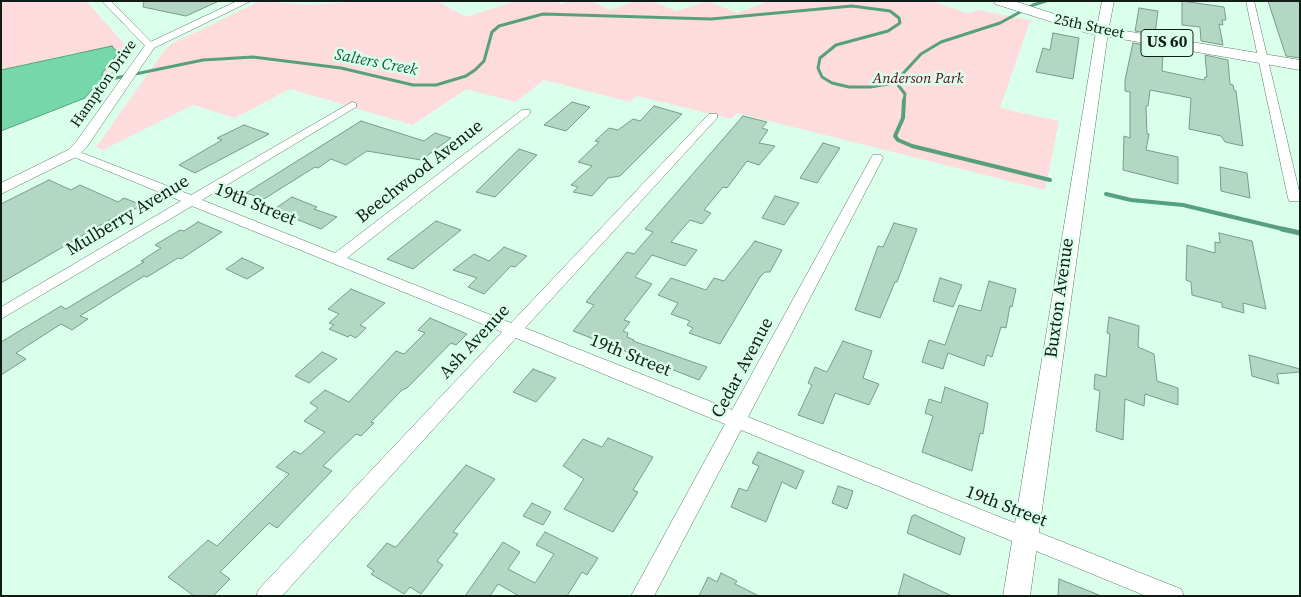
<!DOCTYPE html>
<html>
<head>
<meta charset="utf-8">
<style>
  body { margin:0 }
  #map { position:relative; width:1301px; height:597px; overflow:hidden; background:#daffeb; font-family:"Source Serif 4",serif }
  canvas { display:block }
  .frame { position:absolute; inset:0; border:2px solid #101d17; pointer-events:none }
</style>
</head>
<body>
<div id="map">
<canvas width="1301" height="597"></canvas>
<div class="frame"></div>
</div>
<script>
const c = document.querySelector('canvas').getContext('2d');
c.lineJoin = 'round';
function fillPath(path, color) { c.fillStyle = color; c.fill(path, 'evenodd'); }
const poly = rows => new Path2D(rows.map(r => 'M' + r).join(''));
function stroke(path, color, width, dash) { c.strokeStyle = color; c.lineWidth = width; c.lineCap = dash ? 'butt' : 'round'; c.setLineDash(dash || []); c.stroke(path); }
function label(font, color, halo, rows, align = 'center') {
  c.font = font + ' "Source Serif 4",serif'; c.lineWidth = 5; c.setLineDash([]); c.textBaseline = 'middle'; c.strokeStyle = halo; c.fillStyle = color; for (const [text, x, y, turn = 0] of rows) {
    c.save(); c.translate(x, y); c.rotate((+turn || 0) * Math.PI / 180); c.textAlign = isNaN(turn) ? turn : align; if (halo) c.strokeText(text, 0, 0); c.fillText(text, 0, 0); c.restore();
  }
}
const green = poly([
  [1,1,86,1,130,50,114,74,101,76,118,53,73,53,1,70],
  [260,1,311,5,363,1,437,1,466,17,516,1,556,1,562,4,569,1,591,1,610,10,636,1,652,1,676,11,708,1,738,13,768,1,931,1,968,13,979,10,1033,21,1029,24,1000,108,1059,121,1045,190,737,113,731,119,637,96,630,102,544,80,515,102,466,89,413,125,290,89,235,118,193,105,103,150,96,147,164,51,171,44]
]);
const water = poly([
  [112,46,118,53,101,75,114,74,108,83,93,88,85,98,1,131,1,70,112,46]
]);
const streamFar2 = poly([
  [111,79,203,60,253,57,341,68,413,85,436,85,466,76,475,70,484,61,492,32,499,26,543,14,711,19,852,6,890,11,899,18,900,23,888,31,836,45,820,58,818,68,822,77,832,83,849,87,870,87,889,84,897,80,921,54,941,42,1000,23,1033,5,1046,1],
  [895,81,905,94,904,102]
]);
const streamFar1 = poly([
  [904,100,903,118,895,136,898,140,912,146,1050,180],
  [1106,194,1131,200,1183,205,1287,230]
]);
const stream = poly([
  [1282,229,1300,233]
]);
const building = poly([
  [144,1,219,1,186,16,143,7,144,1],
  [1182,1,1224,7,1226,20,1222,20,1223,25,1219,24,1223,45,1201,41,1200,27,1182,25,1182,1],
  [1268,1,1300,1,1300,58,1286,56,1268,1],
  [1139,8,1158,11,1155,34,1135,31,1139,8],
  [1053,33,1079,38,1073,79,1036,72,1043,48,1050,50,1053,33],
  [1133,43,1154,47,1153,53,1163,55,1162,71,1204,80,1205,77,1207,77,1205,55,1228,60,1230,84,1233,85,1234,90,1236,91,1243,146,1225,142,1221,136,1189,129,1191,98,1150,90,1148,106,1146,106,1147,134,1149,134,1146,150,1178,157,1178,184,1123,170,1124,136,1130,138,1130,92,1125,91,1125,80,1133,43],
  [572,102,590,107,566,131,544,125,572,102],
  [654,106,682,114,620,176,608,178,592,196,573,192,578,187,571,185,592,166,578,162,599,142,595,141,609,128,618,130,633,119,640,121,654,106],
  [743,116,767,122,762,128,768,130,759,143,775,146,759,165,747,161,727,188,723,187,704,210,711,213,702,224,690,220,671,242,697,250,685,266,652,255,635,277,652,284,624,320,630,322,623,331,628,333,627,337,634,340,633,341,707,367,699,380,573,331,594,305,586,302,627,252,634,254,653,232,645,229,743,116],
  [361,121,424,141,435,133,451,138,421,160,367,151,346,165,331,159,318,168,315,167,264,199,246,193,361,121],
  [244,125,269,134,195,173,179,165,222,140,217,138,244,125],
  [823,143,840,148,817,183,800,178,823,143],
  [519,149,537,155,495,197,476,192,519,149],
  [1220,167,1247,173,1250,198,1221,191,1220,167],
  [49,180,71,190,80,185,118,202,124,198,142,205,120,217,116,216,1,283,1,204,49,180],
  [775,196,799,203,784,225,762,218,775,196],
  [292,197,317,207,314,209,337,217,321,229,273,210,292,197],
  [436,221,461,230,413,269,387,259,436,221],
  [198,222,222,232,181,259,178,258,147,277,144,276,80,316,88,319,72,330,61,324,16,353,26,359,1,375,1,342,61,306,66,309,144,262,141,261,161,248,155,245,180,230,184,231,198,222],
  [894,223,917,229,897,282,895,282,880,318,855,310,878,246,883,247,894,223],
  [1219,233,1252,241,1266,309,1243,303,1244,313,1222,307,1222,303,1192,295,1191,282,1186,280,1187,245,1215,253,1215,242,1220,243,1219,233],
  [755,241,782,250,770,272,765,272,760,277,720,344,689,333,693,328,687,325,690,321,671,314,678,303,658,295,671,278,706,290,714,278,724,281,755,241],
  [504,247,527,256,515,267,511,266,484,294,468,287,477,278,453,270,474,254,489,261,504,247],
  [242,258,249,261,264,268,247,279,226,269,242,258],
  [940,278,962,285,953,307,933,301,940,278],
  [989,281,1016,289,1012,307,1010,306,1006,328,1001,327,992,357,987,355,984,366,948,353,943,369,922,362,929,340,945,345,959,305,981,311,989,281],
  [351,289,385,303,360,325,366,328,356,338,350,335,348,337,329,329,334,325,329,323,339,314,328,309,351,289],
  [1109,317,1139,326,1138,347,1154,354,1157,381,1178,388,1178,405,1145,394,1144,406,1125,399,1123,440,1096,431,1100,391,1094,389,1095,374,1106,377,1110,334,1107,333,1109,317],
  [430,318,467,334,456,345,451,343,407,388,402,390,371,422,374,423,361,436,356,434,323,466,332,471,277,528,269,523,220,572,230,579,213,596,194,596,168,577,208,540,217,546,289,474,276,467,294,451,301,454,325,432,304,421,318,408,310,403,325,390,349,402,396,351,404,354,425,333,418,330,430,318],
  [843,341,872,351,863,378,879,384,869,405,835,393,823,424,798,415,812,385,808,383,815,367,827,372,843,341],
  [322,352,337,359,309,383,295,376,322,352],
  [1249,355,1300,369,1300,372,1277,374,1279,384,1252,376,1249,355],
  [533,369,556,378,536,402,513,392,533,369],
  [945,387,988,403,983,434,980,433,972,471,922,452,933,416,925,413,929,399,941,403,945,387],
  [608,438,653,457,633,490,638,492,613,532,564,509,584,479,563,466,583,439,602,447,608,438],
  [758,452,804,471,796,489,782,482,766,522,731,507,739,488,747,491,759,466,752,463,758,452],
  [466,465,495,479,453,532,458,534,437,561,443,565,421,594,410,587,404,594,371,574,374,571,367,566,387,543,395,547,397,546,466,465],
  [838,486,853,491,847,509,832,503,838,486],
  [532,503,551,512,543,525,523,516,532,503],
  [915,515,965,538,960,555,907,533,912,516,915,515],
  [545,532,598,558,587,575,582,572,567,596,519,596,498,584,490,596,465,596,503,542,520,552,508,569,535,583,554,554,536,545,545,532],
  [721,573,737,581,735,584,759,596,699,596,708,577,717,582,721,573],
  [904,574,952,596,898,596,904,574],
  [1059,579,1099,595,1099,596,1058,596,1059,579]
]);
const minor = poly([
  [102,1,111,1,153,44,153,48,147,48,102,1],
  [1246,1,1254,1,1300,195,1299,201,1289,201,1288,198,1246,1],
  [352,102,356,103,356,107,202,200,335,253,522,110,530,110,530,114,347,258,511,323,709,114,717,114,717,118,525,328,732,410,871,158,873,155,881,155,883,158,748,417,1181,589,1184,596,1146,596,741,430,654,596,631,596,725,424,516,338,282,596,256,596,259,589,502,332,192,206,1,319,1,307,181,201,69,155,69,151,77,151,191,195,352,102]
]);
const tertiary = poly([
  [237,1,251,1,154,48,86,148,78,156,1,194,1,183,68,150,76,142,146,44,237,1],
  [1102,29,1108,32,1030,596,1003,596,1096,32,1102,29]
]);
const secondary = poly([
  [1102,1,1114,1,1108,32,1102,36,1096,32,1102,1]
]);
const primary = poly([
  [994,1,1014,1,1089,25,1300,60,1300,70,1087,33,995,4,994,1]
]);
const farStreetnames = [
  ["25th Street",1089,27,12],
  ["Hampton Drive",104,84,-55]
];
const farParknames = [
  ["Anderson Park",918,79]
];
const shields = [
  [1167,43,52]
];
const shieldNames = [
  ["US 60",1167,43]
];
const farWaternames = [
  ["Salters Creek",376,63,11]
];
const streetNames = [
  ["Beechwood Avenue",420,172,-38],
  ["19th Street",255,205,22],
  ["Mulberry Avenue",128,216,-31],
  ["Buxton Avenue",1060,298,-82],
  ["Ash Avenue",475,342,-47],
  ["19th Street",630,356,22],
  ["Cedar Avenue",743,368,-62],
  ["19th Street",1006,507,21]
];
fillPath(green, '#fedbdd');
fillPath(water, '#76d8aa');
stroke(water, '#57a07e', 1);
stroke(streamFar2, '#57a07e', 3);
stroke(streamFar1, '#57a07e', 4);
stroke(stream, '#57a07e', 5);
fillPath(building, '#b3d7c4');
stroke(building, '#7a9b8a', 1);
stroke(minor, '#5a7b6a', 1);
stroke(tertiary, '#5a7b6a', 1);
stroke(secondary, '#5a7b6a', 1);
stroke(primary, '#5a7b6a', 1);
fillPath(minor, '#fff');
fillPath(tertiary, '#fff');
fillPath(secondary, '#fff');
fillPath(primary, '#fff');
label('15px', '#101d17', '#daffeb', farStreetnames);
label('italic 15px', '#5d0820', '#daffeb', farParknames);
for (const [x, y, w] of shields) { const box = new Path2D(); box.roundRect(x - w / 2, y - 13.5, w, 27, 4); c.fillStyle = '#daffeb'; c.fill(box); stroke(box, '#101d17', 1); }
label('bold 16px', '#101d17', null, shieldNames);
label('italic 16px', '#0e5c3f', '#daffeb', farWaternames);
label('18px', '#101d17', '#daffeb', streetNames);
</script>
</body>
</html>
